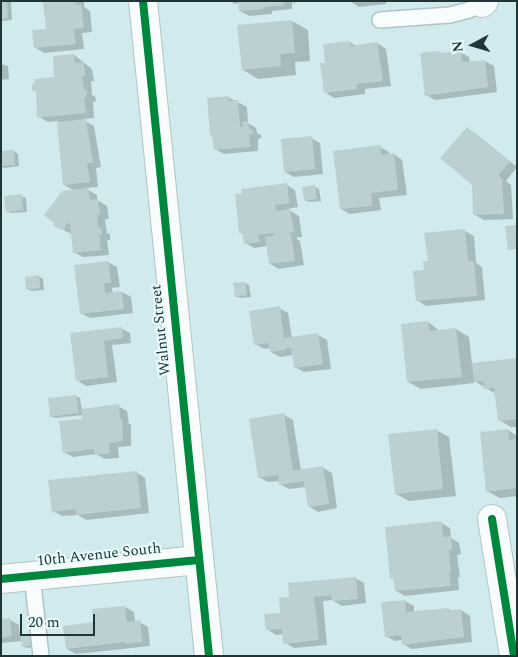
<!DOCTYPE html>
<html>
<head>
<meta charset="utf-8">
<style>
  body { margin:0 }
  #map { position:relative; width:518px; height:657px; overflow:hidden; background:#d1eaed; font-family:Spectral,serif }
  canvas { display:block }
  .frame { position:absolute; inset:0; border:2px solid #213436; pointer-events:none }
  .north { position:absolute; left:448px; top:20px; width:50px; height:50px; -webkit-text-stroke:4px #e9fbfd; paint-order:stroke; rotate:264deg; font-size:14px; font-weight:700; line-height:20px; text-align:center; color:#213436 }
  .north::after { content:''; display:block; margin:auto; width:18px; height:22px; background:#213436; clip-path:polygon(50% 0,100% 100%,50% 72%,0 100%) }
  .scale { position:absolute; left:20px; top:614px; width:75px; height:22px; box-sizing:border-box; border:2px solid #213436; border-top:0; padding-left:6px; font-size:15px; line-height:18px; white-space:nowrap; color:#213436; -webkit-text-stroke:4px #e9fbfd; paint-order:stroke }
</style>
</head>
<body>
<div id="map">
<canvas width="518" height="657"></canvas>
<div class="frame"></div>
<div class="north">N</div>
<div class="scale">20 m</div>
</div>
<script>
const c = document.querySelector('canvas').getContext('2d');
c.lineJoin = 'round';
function fillPath(path, color) { c.fillStyle = color; c.fill(path, 'evenodd'); }
const poly = rows => new Path2D(rows.map(r => 'M' + r).join(''));
function stroke(path, color, width, dash) { c.strokeStyle = color; c.lineWidth = width; c.lineCap = dash ? 'butt' : 'round'; c.setLineDash(dash || []); c.stroke(path); }
function label(font, color, halo, rows, align = 'center') {
  c.font = font + ' Spectral,serif'; c.lineWidth = 4; c.setLineDash([]); c.textBaseline = 'middle'; c.strokeStyle = halo; c.fillStyle = color; for (const [text, x, y, turn = 0] of rows) {
    c.save(); c.translate(x, y); c.rotate((+turn || 0) * Math.PI / 180); c.textAlign = isNaN(turn) ? turn : align; if (halo) c.strokeText(text, 0, 0); c.fillText(text, 0, 0); c.restore();
  }
}
const shadow = poly([
  [1,1,11,1,12,20,1,21],
  [45,1,84,1,84,7,90,11,92,32,82,33,84,49,44,53,36,48,47,30],
  [230,1,302,1,295,2,295,4,292,2,292,9,272,11,272,14,249,16,240,11,239,3,235,4],
  [386,1,386,4,359,7,350,1],
  [292,21,308,30,310,61,295,62,296,75,258,79,243,70],
  [350,42,356,46,377,43,386,49,391,86,365,89,365,94,334,98,325,92],
  [460,52,469,57,470,63,485,61,494,66,497,92,435,100,426,95],
  [74,55,92,69,94,81,91,81,92,95,95,96,96,101,93,102,94,118,82,119,94,126,101,167,96,168,98,187,85,188,97,195,97,200,107,206,109,219,105,219,107,233,110,234,110,240,107,240,109,255,83,257,74,252,72,234,54,226,75,191,64,185,58,121,48,122,39,117,56,78],
  [1,64,8,66,9,79,1,80],
  [228,97,247,107,248,123,256,128,257,133,261,135,261,138,258,139,258,151,224,154,215,149,213,135],
  [467,129,476,134,517,167,506,181,511,185,513,219,484,220,475,215],
  [311,138,320,143,323,174,294,177,285,172],
  [380,147,389,152,389,155,394,154,402,160,407,195,379,198,381,210,350,214,341,209],
  [13,151,18,154,19,166,4,168,1,166,1,152],
  [287,185,295,190,298,207,287,209,299,216,302,237,297,237,297,239,300,241,304,265,279,269,270,264,268,246,254,248,245,243,243,234,240,232],
  [315,187,319,189,321,201,309,202,305,200],
  [21,196,26,198,27,212,11,213,7,211],
  [465,231,474,236,476,263,482,267,485,300,426,306,417,300,429,262],
  [108,262,117,267,120,287,112,288,113,293,122,292,131,297,133,313,90,318,81,313],
  [38,276,43,279,44,290,32,291,27,289],
  [245,283,249,285,251,297,240,298,236,296],
  [279,308,288,313,292,338,318,335,327,340,331,369,304,372,295,367,293,355,280,357,271,352,270,348,264,349,255,344],
  [428,322,440,331,456,329,469,337,472,364,517,360,517,427,511,427,499,420,496,394,474,381,474,383,421,389,408,382],
  [121,328,130,333,131,343,112,345,117,382,86,386,77,380,71,334],
  [76,396,80,398,82,410,118,406,127,411,129,424,131,425,131,446,118,447,119,458,105,459,96,454,73,457,64,452,83,420,83,415,55,418,51,416],
  [284,415,293,420,301,471,323,468,332,473,337,508,318,512,309,506,306,487,289,489,280,484,280,481,268,482,259,477],
  [436,430,449,437,456,496,409,501,396,494],
  [508,430,517,436,517,496,500,498,487,491],
  [137,473,145,478,149,513,86,520,78,515,62,516,53,511],
  [441,523,450,528,451,538,459,543,461,554,457,555,460,577,458,577,459,590,405,596,396,591,395,580,391,578],
  [355,578,364,583,366,603,342,606,332,600,323,601,327,645,294,648,285,643,284,634,276,635,267,629,282,614,290,598],
  [405,601,414,606,414,613,449,609,452,611,461,610,470,616,472,642,412,649,403,644,403,640,395,641,386,636],
  [125,607,134,612,135,622,139,622,148,627,150,646,76,654,67,649,95,624],
  [10,620,19,625,20,636,30,635,35,637,36,647,27,648,23,646,22,641,1,643,1,621]
]);
const building = poly([
  [1,1,7,1,8,18,1,19],
  [43,1,76,1,76,5,81,4,84,28,74,29,76,44,34,48,32,30,46,29],
  [238,1,284,1,284,5,264,7,264,9,239,11],
  [292,20,295,53,280,54,281,66,242,70,237,25],
  [350,41,351,46,377,42,383,81,356,84,357,89,324,93,320,63,325,63,323,44],
  [439,51,440,53,461,51,462,62,485,60,488,87,425,96,420,53],
  [74,54,75,63,84,62,85,76,82,76,84,90,87,90,87,97,84,97,86,113,37,118,36,92,32,90,32,84,35,82,34,79,54,77,53,56],
  [228,96,229,101,238,100,240,127,243,127,242,122,248,121,249,129,252,129,253,134,249,134,250,147,214,150,212,135,210,135,207,98],
  [86,119,93,163,87,163,90,182,63,185,57,122],
  [467,127,510,162,498,175,502,179,504,214,473,215,472,185,440,158],
  [312,136,315,169,284,172,281,139],
  [381,145,381,155,394,153,398,190,371,193,372,206,340,209,333,151],
  [14,150,15,165,1,166,1,151],
  [287,183,289,203,275,205,276,211,290,209,294,232,289,233,289,234,291,234,295,261,269,264,265,237,275,235,274,233,258,235,260,242,244,244,242,232,239,233,235,194,242,193,241,189],
  [315,185,317,199,304,201,302,187],
  [88,188,90,200,98,199,100,214,97,215,98,227,101,228,102,235,99,235,101,250,73,253,70,223,66,224,64,230,53,226,54,223,44,215,62,191],
  [22,194,23,210,6,212,4,196],
  [517,225,517,249,508,250,505,226],
  [465,229,468,261,474,261,477,296,416,301,413,271,424,270,423,261,428,261,424,233],
  [108,261,111,283,104,283,105,293,122,291,124,309,80,314,74,265],
  [39,275,40,288,26,290,25,277],
  [245,282,247,295,235,297,233,283],
  [280,306,284,338,318,333,323,364,294,368,291,348,285,348,286,350,270,352,268,343,254,345,249,311],
  [428,321,429,331,456,328,462,377,407,382,401,324],
  [122,327,123,338,104,341,108,377,76,381,70,333],
  [517,358,517,419,498,421,494,388,484,389,483,381,474,382,472,363],
  [76,395,79,413,50,417,48,398],
  [119,404,120,419,122,419,123,441,109,443,110,453,95,455,94,449,63,453,59,421,82,419,81,409],
  [284,413,293,471,323,466,329,504,308,507,304,481,279,485,278,475,258,478,249,419],
  [437,429,443,489,395,494,388,434],
  [508,429,509,440,517,439,517,488,486,492,480,432],
  [137,471,141,508,76,515,76,509,52,512,48,480],
  [442,521,443,537,451,536,452,550,449,550,451,573,449,573,451,586,395,591,393,578,390,579,385,527],
  [356,577,358,599,332,601,331,595,314,597,319,640,283,644,282,629,266,630,264,614,280,613,279,598,289,597,288,583],
  [405,600,406,612,449,608,449,610,461,609,464,637,402,645,401,635,385,637,381,602],
  [125,606,127,622,140,620,142,642,125,644,125,642,66,649,63,626,94,622,92,609],
  [10,618,12,636,1,638,1,619],
  [31,634,32,645,22,647,20,635]
]);
const service = poly([
  [380,20,450,15,469,10,482,3],
  [32,576,41,656]
]);
const minor = poly([
  [482,3,484,1],
  [492,519,514,656],
  [1,579,199,560]
]);
const tertiary = poly([
  [143,1,209,656]
]);
const cycleway = poly([
  [143,1,209,656],
  [492,519,514,656],
  [1,579,199,560]
]);
const streetNames = [
  ["Walnut Street",162,330,-96],
  ["10th Avenue South",99,556,-6]
];
fillPath(shadow, '#0003');
fillPath(building, '#bcd0d2');
stroke(service, '#b1c4c6', 18);
stroke(minor, '#b1c4c6', 30);
stroke(tertiary, '#b1c4c6', 30);
stroke(service, '#f8fcfc', 15);
stroke(minor, '#f8fcfc', 28);
stroke(tertiary, '#f8fcfc', 28);
stroke(cycleway, '#00873e', 8);
label('15px', '#213436', '#e9fbfd', streetNames);
</script>
</body>
</html>
